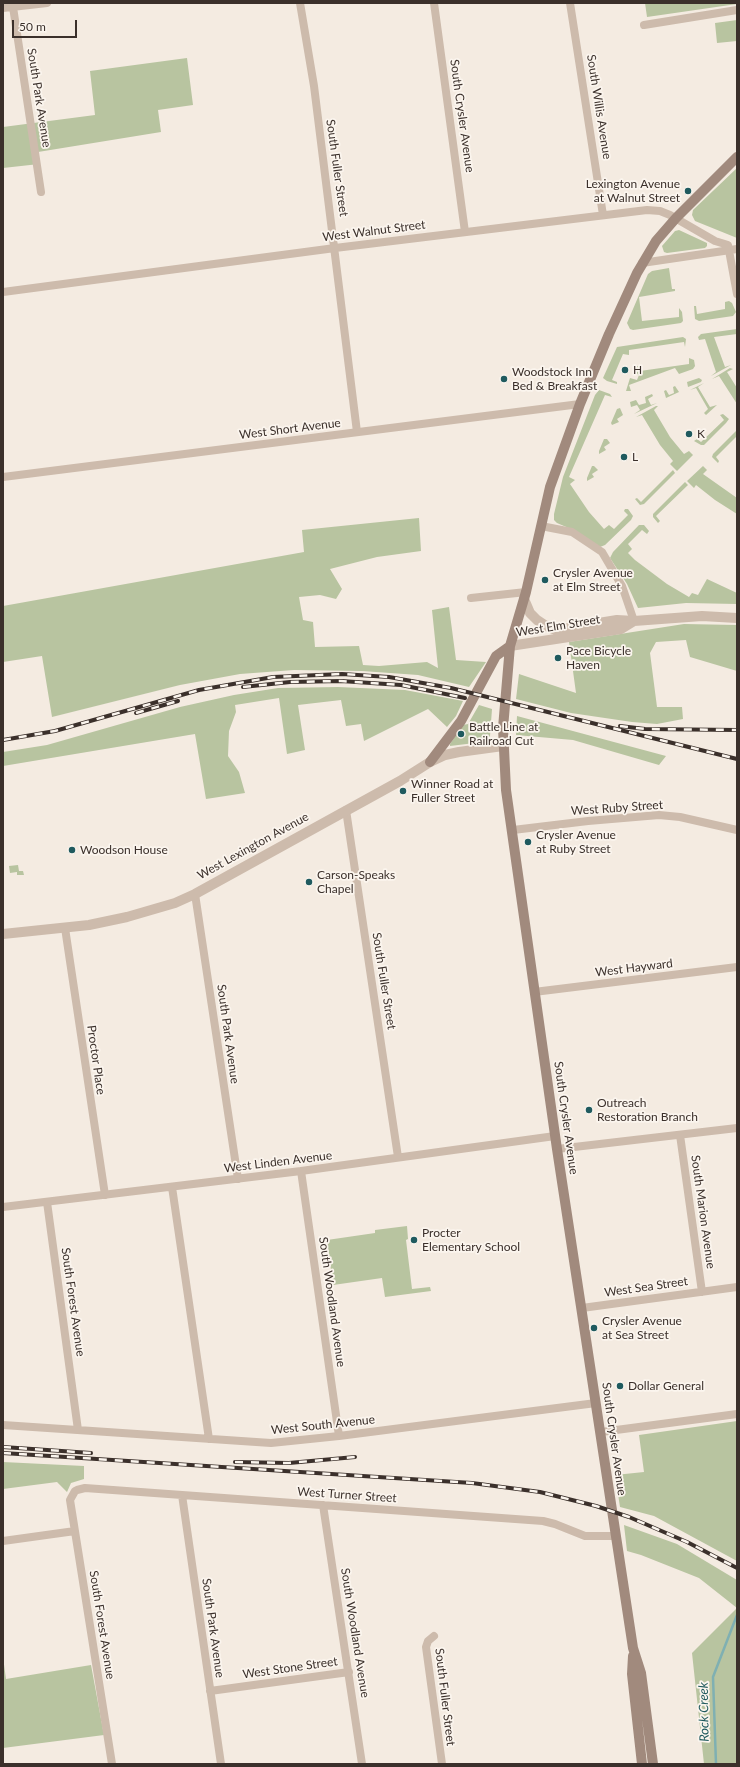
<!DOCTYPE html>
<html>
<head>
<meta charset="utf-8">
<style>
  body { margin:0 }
  #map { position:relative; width:740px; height:1767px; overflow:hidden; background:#f4ebe1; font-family:Lato,sans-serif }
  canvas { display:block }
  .frame { position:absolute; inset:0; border:4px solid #3b302b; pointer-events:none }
  .scale { position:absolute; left:12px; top:20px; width:65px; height:18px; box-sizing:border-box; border:2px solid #3b302b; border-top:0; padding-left:5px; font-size:12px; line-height:14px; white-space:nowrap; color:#3b302b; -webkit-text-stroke:3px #fbf5ee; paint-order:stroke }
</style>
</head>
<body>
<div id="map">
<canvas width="740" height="1767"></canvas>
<div class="frame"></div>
<div class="scale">50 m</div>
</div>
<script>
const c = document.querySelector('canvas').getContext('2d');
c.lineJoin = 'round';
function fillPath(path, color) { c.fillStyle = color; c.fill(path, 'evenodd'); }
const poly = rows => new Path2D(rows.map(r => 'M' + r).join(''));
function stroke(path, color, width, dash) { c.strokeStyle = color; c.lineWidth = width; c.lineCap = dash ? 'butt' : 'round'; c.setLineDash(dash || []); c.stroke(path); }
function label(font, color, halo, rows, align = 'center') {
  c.font = font + ' Lato,sans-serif'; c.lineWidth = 3.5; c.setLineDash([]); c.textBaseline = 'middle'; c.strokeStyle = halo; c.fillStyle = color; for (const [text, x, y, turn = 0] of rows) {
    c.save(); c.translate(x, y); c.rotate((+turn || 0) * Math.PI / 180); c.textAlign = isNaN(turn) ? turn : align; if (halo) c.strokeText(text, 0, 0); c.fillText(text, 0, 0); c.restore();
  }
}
const green = poly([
  [645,3,737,3,737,4,647,17],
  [737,20,737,41,717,43,715,23],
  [187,58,193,105,158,110,161,132,38,152,39,164,3,168,3,127,95,115,90,71],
  [737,168,737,238,695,221,692,215,693,210],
  [679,230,707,243,707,246,705,248,667,253,664,252,662,246,675,231],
  [669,268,672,289,675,289,675,291,639,297,642,321,679,317,679,308,682,312,683,321,681,323,633,330,630,329,627,323,648,274,652,271],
  [729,301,732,303,736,312,733,316,699,321,695,319,694,306,696,306,697,314,725,309,725,302],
  [737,329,737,334,714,337,725,367,731,365,711,376,716,372,705,339,699,340,698,337,701,334],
  [683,337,686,339,685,347,684,342,629,350,629,355,623,354,612,380,617,382,617,384,607,381,603,378,617,347],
  [689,358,694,360,695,366,693,369,679,374,675,368,629,385,631,391,626,391,630,378,637,380,639,375,633,371,637,366,639,367,640,371,689,364],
  [730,368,733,369,727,372,737,388,737,404,719,376,712,379],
  [699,378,702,380,701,382,688,387,687,382],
  [704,383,698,387,710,407,717,405,706,415,704,413,708,409,696,388,690,390],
  [675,386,679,392,666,398,664,391,666,390,669,395,674,393,673,387],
  [599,390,610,394,612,397,605,395,569,477,575,480,570,484,589,512,604,529,609,525,614,529,628,515,624,511,625,509,628,509,633,516,631,520,605,545,600,547,571,529,557,523,554,520,554,514,563,477,595,395],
  [652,394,653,396,648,399,651,405,657,403,634,414,640,410,637,405,631,407,630,402,636,400,639,405,646,403,645,397],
  [656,406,658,406,654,410,670,437,684,454,689,451,693,455,677,471,670,464,673,461,660,445,642,415,636,417],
  [620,408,623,415,617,419,619,422,612,425,611,423,617,409],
  [723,414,729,419,726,423,704,445,701,445,694,441,697,439,701,442,724,420,720,415],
  [736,431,737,431,737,436,716,457,719,461,718,463,712,457,713,454],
  [604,439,607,439,610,443,604,447,606,450,599,454,599,451],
  [592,466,594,466,598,470,592,474,594,477,587,481,587,478],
  [703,466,707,470,703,474,737,498,737,514,715,500,696,485,694,488,687,481],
  [673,470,675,473,644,504,640,505,635,499,637,498,641,502],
  [685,482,688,485,656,516,660,521,658,523,653,517,653,514],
  [419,518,421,551,377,557,330,569,342,589,336,599,320,595,299,597,303,620,313,622,315,647,359,646,363,665,379,666,427,662,438,668,432,610,449,607,456,660,486,662,469,687,418,675,362,671,294,670,240,674,180,685,52,717,42,656,3,662,3,606,304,552,302,530],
  [639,525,644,525,649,531,647,534,642,530,628,544,632,549,628,553,635,560,667,584,689,597,692,593,698,595,707,579,737,593,737,604,686,603,638,608,627,584,610,558,613,552],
  [684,624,737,625,737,671,690,657,686,640,656,642,650,653,657,707,682,707,683,719,657,724,632,722,571,713,516,699,519,674,576,693,569,642],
  [338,687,405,690,463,701,456,716,447,727,428,709,364,741,361,724,346,726,341,700,298,705,305,750,287,754,279,698,235,705,236,712,229,731,228,756,239,772,245,793,206,799,195,734,3,766,3,752,47,745,180,707,234,695,278,688],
  [479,705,492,709,490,736,483,742,450,746,450,744,463,725,468,724],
  [517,716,666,756,659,765,573,740,516,735],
  [18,865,19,871,23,871,24,875,17,875,17,872,10,873,9,866],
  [407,1226,408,1239,406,1240,412,1289,430,1287,431,1291,385,1297,382,1278,333,1285,327,1240,375,1233,375,1230],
  [737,1421,737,1561,654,1516,620,1507,615,1475,644,1472,639,1435],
  [3,1462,84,1466,84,1479,71,1483,67,1492,57,1482,3,1489],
  [624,1525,677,1544,737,1580,737,1764,704,1764,692,1653,737,1608,699,1578,641,1555,627,1551],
  [3,1657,6,1679,91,1665,104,1735,3,1748]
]);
const stream = poly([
  [716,1764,713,1677,737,1615]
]);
const minor = poly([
  [300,3,314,86,357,432],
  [434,3,465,232],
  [570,3,603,215],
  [13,7,41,192],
  [3,8,47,3],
  [644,25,737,10],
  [642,263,737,249],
  [3,292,335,248,647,210,660,211,670,215,715,241,728,245,737,294],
  [3,477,580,404],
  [541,526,572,532,602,552,622,586,634,621],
  [471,598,526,592],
  [346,810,398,1157],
  [513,830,588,821,659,815,680,817,737,830],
  [195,894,238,1179],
  [65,928,105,1195],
  [534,992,737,967],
  [680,1135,702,1292],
  [557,1149,737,1128],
  [301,1171,339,1436],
  [172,1187,209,1439],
  [47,1202,78,1430],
  [3,1207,301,1171,555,1136],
  [582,1308,737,1287],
  [3,1425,271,1443,339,1436,596,1403],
  [601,1432,737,1414],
  [182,1495,221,1764],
  [323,1505,362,1764],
  [3,1541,75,1531],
  [434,1636,428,1641,426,1647,442,1764],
  [210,1691,349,1672],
  [112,1764,70,1500,75,1491,77,1490,85,1488,543,1521,555,1524,585,1536,615,1536]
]);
const tertiary = poly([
  [524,599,530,613,537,620,546,626,556,630,617,620,634,621,702,616,737,618],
  [510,646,621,629,634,621],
  [3,934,89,925,127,917,175,903,195,894,400,781,430,762,445,755,459,752,503,746]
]);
const secondary = poly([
  [430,762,461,721,496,656,510,646],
  [633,1656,632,1674,642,1764],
  [653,1764,641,1673,633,1648,557,1149,506,790,503,728,510,646,526,592,550,487,580,404,609,334,637,273,656,241,676,218,737,157]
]);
const rail = poly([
  [243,687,290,682,341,681,401,685,465,698],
  [136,713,178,701],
  [620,726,645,729,737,730],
  [3,740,55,731,199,690,273,677,342,674,389,677,451,688,737,759],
  [3,1447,91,1453],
  [3,1453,472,1483,540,1492,596,1506,629,1517,687,1542,737,1568],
  [235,1462,289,1463,355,1457]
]);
const markers = [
  [688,191,4,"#1f5a5e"],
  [625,370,4,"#1f5a5e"],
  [504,379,4,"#1f5a5e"],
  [689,434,4,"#1f5a5e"],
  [624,457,4,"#1f5a5e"],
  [545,580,4,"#1f5a5e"],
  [558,658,4,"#1f5a5e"],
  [461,734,4,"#1f5a5e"],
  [403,791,4,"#1f5a5e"],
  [528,842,4,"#1f5a5e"],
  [72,850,4,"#1f5a5e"],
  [309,882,4,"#1f5a5e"],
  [589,1110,4,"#1f5a5e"],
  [414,1240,4,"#1f5a5e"],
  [594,1328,4,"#1f5a5e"],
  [620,1386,4,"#1f5a5e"]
];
const streetNames = [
  ["South Park Avenue",39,98,81],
  ["South Willis Avenue",599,107,81],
  ["South Crysler Avenue",462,116,82],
  ["South Fuller Street",337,168,82],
  ["West Walnut Street",374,231,-7],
  ["West Short Avenue",290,429,-7],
  ["West Elm Street",558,626,-9],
  ["West Ruby Street",617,808,-4],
  ["West Lexington Avenue",253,846,-29],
  ["West Hayward",634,968,-7],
  ["South Fuller Street",384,981,81],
  ["South Park Avenue",228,1034,82],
  ["Proctor Place",96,1060,82],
  ["South Crysler Avenue",566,1118,82],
  ["West Linden Avenue",278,1162,-7],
  ["South Marion Avenue",703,1212,82],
  ["West Sea Street",646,1287,-8],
  ["South Forest Avenue",73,1302,82],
  ["South Woodland Avenue",332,1302,82],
  ["West South Avenue",323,1425,-6],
  ["South Crysler Avenue",614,1439,82],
  ["West Turner Street",347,1495,4],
  ["South Forest Avenue",102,1625,81],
  ["South Park Avenue",213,1628,82],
  ["South Woodland Avenue",355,1633,81],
  ["West Stone Street",290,1668,-8],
  ["South Fuller Street",445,1697,83]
];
const poiNames = [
  ["Lexington Avenue",680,184,"right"],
  ["at Walnut Street",680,198,"right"],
  ["H",633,370],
  ["Woodstock Inn",512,372],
  ["Bed & Breakfast",512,386],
  ["K",697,434],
  ["L",632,457],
  ["Crysler Avenue",553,573],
  ["at Elm Street",553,587],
  ["Pace Bicycle",566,651],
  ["Haven",566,665],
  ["Battle Line at",469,727],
  ["Railroad Cut",469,741],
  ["Winner Road at",411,784],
  ["Fuller Street",411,798],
  ["Crysler Avenue",536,835],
  ["at Ruby Street",536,849],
  ["Woodson House",80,850],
  ["Carson-Speaks",317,875],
  ["Chapel",317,889],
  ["Outreach",597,1103],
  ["Restoration Branch",597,1117],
  ["Procter",422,1233],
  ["Elementary School",422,1247],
  ["Crysler Avenue",602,1321],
  ["at Sea Street",602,1335],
  ["Dollar General",628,1386]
];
const waterNames = [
  ["Rock Creek",704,1712,-91]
];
fillPath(green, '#b8c4a0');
stroke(stream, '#7fb0b2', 2.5);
stroke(minor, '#cdbbac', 8);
stroke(tertiary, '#cdbbac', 10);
stroke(secondary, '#a18a7d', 10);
stroke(rail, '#3b302b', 4);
stroke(rail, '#fbf5ee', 2.5, [8]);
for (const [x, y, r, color] of markers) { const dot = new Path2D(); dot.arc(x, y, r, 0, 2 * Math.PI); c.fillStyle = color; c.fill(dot); stroke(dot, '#fbf5ee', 1.5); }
label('12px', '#3b302b', '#fbf5ee', streetNames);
label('12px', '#3b302b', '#fbf5ee', poiNames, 'left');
label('italic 13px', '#1f5a5e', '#fbf5ee', waterNames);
</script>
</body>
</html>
